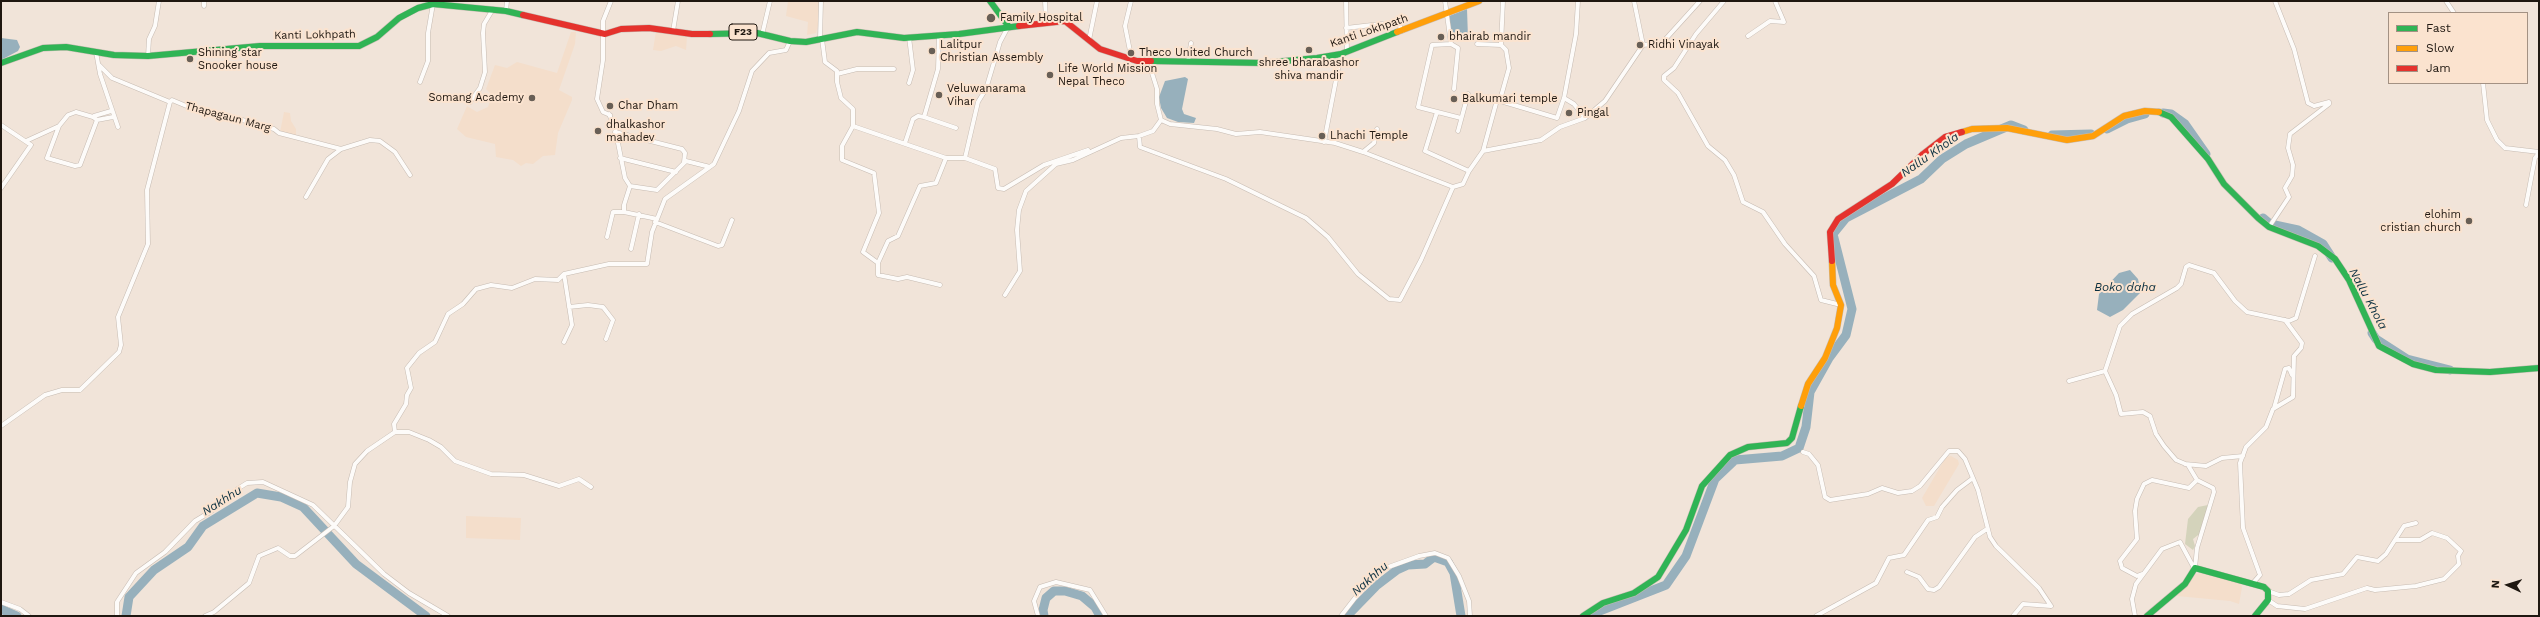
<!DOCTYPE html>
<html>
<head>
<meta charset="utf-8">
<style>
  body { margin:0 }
  #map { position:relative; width:2540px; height:617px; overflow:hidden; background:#f1e4d9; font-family:"Work Sans",sans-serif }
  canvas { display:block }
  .frame { position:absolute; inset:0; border:2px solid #1f1710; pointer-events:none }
  .legend { position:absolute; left:2388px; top:12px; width:140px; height:72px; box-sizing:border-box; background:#fbe3cf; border:1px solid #a39183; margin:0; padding:5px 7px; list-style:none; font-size:12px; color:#1f1710 }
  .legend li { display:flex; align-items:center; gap:8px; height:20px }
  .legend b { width:20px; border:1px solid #a39183 }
  .north { position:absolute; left:2488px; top:565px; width:40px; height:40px; -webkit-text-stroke:3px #fbe3cf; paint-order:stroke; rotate:274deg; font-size:11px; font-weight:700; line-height:16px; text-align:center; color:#1f1710 }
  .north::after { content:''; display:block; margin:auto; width:14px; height:18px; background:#1f1710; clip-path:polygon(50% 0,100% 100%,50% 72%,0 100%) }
</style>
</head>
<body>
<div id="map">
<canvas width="2540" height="617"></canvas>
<div class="frame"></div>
<ul class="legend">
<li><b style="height:5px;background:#30b455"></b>Fast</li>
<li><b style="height:5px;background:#ff9f0a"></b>Slow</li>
<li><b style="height:5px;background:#e5322d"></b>Jam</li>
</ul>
<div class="north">N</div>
</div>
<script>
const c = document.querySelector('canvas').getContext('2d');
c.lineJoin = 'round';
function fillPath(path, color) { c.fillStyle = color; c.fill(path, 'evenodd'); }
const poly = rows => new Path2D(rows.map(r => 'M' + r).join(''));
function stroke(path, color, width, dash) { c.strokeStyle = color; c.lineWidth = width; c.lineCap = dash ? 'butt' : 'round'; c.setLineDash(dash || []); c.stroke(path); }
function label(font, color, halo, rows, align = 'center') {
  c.font = font + ' "Work Sans",sans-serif'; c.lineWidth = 4; c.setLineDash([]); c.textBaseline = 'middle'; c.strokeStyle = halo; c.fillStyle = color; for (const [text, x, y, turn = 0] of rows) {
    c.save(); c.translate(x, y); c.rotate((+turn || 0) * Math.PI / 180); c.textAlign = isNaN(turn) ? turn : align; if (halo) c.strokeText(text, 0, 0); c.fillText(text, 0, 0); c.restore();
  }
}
const built = poly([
  [788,1,824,1,816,33,807,35,808,22,786,16],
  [656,31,687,36,686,50,676,46,661,51,653,50],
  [571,32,576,32,575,44,559,90,572,97,572,100,558,133,555,155,543,156,533,164,526,163,521,166,513,160,496,157,495,144,466,137,457,129,467,106,477,112,488,107,492,95,486,89,495,65,507,68,517,62,557,73],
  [284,112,290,113,291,121,296,129,296,136,280,132],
  [1951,456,1958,460,1959,464,1934,506,1926,506,1922,498,1946,457],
  [466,516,521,518,520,540,466,538],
  [2201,573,2225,577,2240,582,2242,587,2239,604,2230,601,2177,596,2191,575]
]);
const green = poly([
  [2208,505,2202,532,2193,539,2195,546,2193,550,2185,544,2188,519,2198,507]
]);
const water = poly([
  [1467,9,1468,38,1462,39,1461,33,1451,34,1449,16],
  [1,38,17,40,20,47,18,51,1,60],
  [1185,77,1188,79,1182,109,1184,114,1196,118,1194,123,1178,122,1167,118,1161,108,1159,97,1165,81],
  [2130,270,2138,279,2141,292,2123,310,2110,317,2097,310,2099,294,2119,273]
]);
const river = poly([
  [2163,113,2171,114,2185,124,2206,154],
  [2107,129,2127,119,2145,114],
  [2052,135,2091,134],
  [2263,218,2270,224,2298,230,2323,244,2332,258],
  [2372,333,2376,339,2407,359,2450,370],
  [1,609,17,616],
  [126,616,129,597,154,570,188,547,203,526,257,493,281,497,303,507,356,564,426,616],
  [1044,616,1043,610,1046,598,1054,591,1065,591,1082,596,1095,607,1100,616],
  [1347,616,1376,586,1397,570,1408,565,1425,564,1434,557,1448,562,1454,573,1461,616],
  [1593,616,1597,612,1666,585,1686,556,1715,479,1735,460,1782,456,1799,448,1806,427,1810,392,1829,358,1846,335,1852,309,1833,234,1846,218,1921,179,1942,159,1966,144,2011,125,2024,130]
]);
const street = poly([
  [1045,1,1046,20],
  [1346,1,1347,52],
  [1445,1,1451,44],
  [1634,1,1643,45,1662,43,1700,1],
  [1724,1,1696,34,1674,68,1664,76,1664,80,1678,93,1708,146,1725,160,1734,175,1743,202,1763,212,1785,244,1814,276,1821,300,1841,305],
  [2446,1,2454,13],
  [204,6,204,1],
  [506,11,507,1],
  [1346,28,1398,22,1402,31],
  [673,31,678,1],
  [762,35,770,1],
  [1748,36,1770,21,1784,22,1775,1],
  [909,37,913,70,909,83],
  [820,39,821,1],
  [822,39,825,62,837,71,837,82,841,98,853,109,853,126,946,158,965,158,978,102,986,89,1000,42,1008,27],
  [1089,40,1097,1],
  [1477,44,1501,45],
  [96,52,100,74,118,127],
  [148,56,149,39,155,26,159,1],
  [1128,58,1130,51,1125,26,1131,1],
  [1188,62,1191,43],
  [99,65,112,78,170,102,172,100,196,110,228,116,274,129,279,133,341,149],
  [837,74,857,69,894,69],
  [420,82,428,61,428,33,433,4],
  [2483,83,2487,120,2497,140,2505,148,2539,152],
  [1454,89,1458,48,1451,44,1432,45,1418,107,1461,118],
  [1487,97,1557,118,1564,98,1576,34,1578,1],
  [1564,98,1574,104,1585,118],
  [1500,100,1509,68,1506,50,1501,45,1503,1],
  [470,102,480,88,485,72,483,33,484,24,493,9],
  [76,112,93,117,97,120,80,165,75,166,47,158,59,126,68,115,76,112],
  [1437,112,1425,151,1469,171],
  [609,114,615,128,625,178,630,186,657,190,686,161,710,167],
  [610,115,603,112,597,99,603,60,603,21,611,1],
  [94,116,111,111],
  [924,117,956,128],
  [97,120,113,117],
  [1161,120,1170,124,1217,129,1236,134,1260,132,1335,143,1363,152,1374,143,1377,129],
  [1,125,31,145,1,188],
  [853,126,842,146,842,160,874,173,879,213,863,252,878,263,888,241,898,236,920,186,936,183,946,158],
  [1458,131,1468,94],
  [615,132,682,149,685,153,684,162],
  [1139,136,1140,147,1226,179,1306,218,1328,237,1358,274,1389,299,1400,300,1421,260,1453,187,1463,184,1469,171,1483,151,1541,140,1560,127,1585,118,1605,101,1643,45],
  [26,141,59,126],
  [1324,142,1341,54],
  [905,143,913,119,918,116,924,117,938,69,939,36],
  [1483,151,1497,100],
  [1363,152,1453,187],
  [620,158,676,172],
  [965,158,995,169,998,188,1004,189,1044,165,1088,150],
  [630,186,624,205,624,212,657,219],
  [306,197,328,159,341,149,370,140,380,141,395,152,410,175],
  [2526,205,2535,158,2539,153],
  [655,222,718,246,722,245,732,220],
  [2269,227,2289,197,2285,188,2292,176,2293,165,2288,148,2290,134,2329,104,2329,102,2314,106,2308,103,2294,49,2275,1],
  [607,237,613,212,624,212],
  [631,249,639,214],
  [878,263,878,275,898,279,907,277,940,285],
  [1005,295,1020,271,1017,230,1019,210,1026,191,1056,164,1073,160,1121,138,1139,136,1153,131,1161,120,1157,104,1157,89,1152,73,1152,61],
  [569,307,588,305,603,307,613,320,606,339],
  [564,342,572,325,564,274],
  [2069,381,2105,371],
  [2274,408,2285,369,2289,368,2292,375],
  [1,426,45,395,62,390,80,390,119,352,121,345,118,317,148,244,147,190,170,102],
  [395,432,394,424,406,404,407,395,411,388,407,368,419,353,435,342,448,314,463,304,476,289,491,285,512,288,535,279,558,280,564,274,609,264,647,264,652,232,665,199,714,164,739,111,752,71,769,53,786,50,790,41],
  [1803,452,1809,454,1818,465,1825,497,1830,500,1868,494,1882,488,1898,493,1912,491,1920,486,1949,451,1958,451,1965,459,1978,490,1990,537,1996,546,2039,588,2051,606],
  [2185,464,2206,466,2222,458,2243,456],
  [2195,568,2197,548,2214,492,2213,488,2197,480,2188,465,2176,460,2164,446,2156,434,2150,416,2143,412,2121,414,2116,395,2105,371,2120,326,2132,314,2177,288,2181,284,2186,267,2189,265,2214,273,2235,301,2247,312,2289,321,2296,318,2315,256],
  [1907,572,1919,577,1928,589,1934,590,1939,587,1975,537,1987,529],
  [2142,574,2137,576,2122,568,2120,561,2137,539,2135,511,2137,499,2144,484,2152,480,2189,488,2197,480],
  [2253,583,2260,575,2243,528,2240,463,2246,447,2266,427,2273,409,2293,397,2294,356,2301,348,2302,343,2285,320],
  [2268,591,2279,595,2289,594,2311,580,2343,574,2357,557,2378,561,2386,554,2404,526,2416,523],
  [2268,600,2277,606,2305,609,2367,588,2375,590,2416,586,2444,579,2459,564,2458,556,2461,551,2447,538,2432,533,2420,540,2395,540],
  [1,602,20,609,29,616],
  [117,616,117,602,136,573,165,552,195,521,210,512,239,488,247,483,263,482,313,505,384,574,409,593,448,616],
  [205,616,214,612,249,583,259,556,278,548,290,556,295,556,334,526,348,507,350,482,355,464,367,451,395,432,409,432,429,440,441,447,455,461,491,474,524,475,559,486,579,479,591,487],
  [1038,616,1034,601,1040,587,1056,582,1090,590,1106,616],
  [1341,616,1355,598,1383,569,1419,556,1435,553,1448,558,1459,576,1469,601,1470,616],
  [1816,616,1876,583,1889,558,1904,555,1928,520,1937,517,1942,507,1957,490,1973,478],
  [2013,616,2023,604,2051,606],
  [2135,616,2132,599,2136,584,2162,549,2180,542,2194,568]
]);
const fast = poly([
  [990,1,1009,27],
  [710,34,757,33,790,41,806,42,857,32,904,38,959,34,1019,26],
  [1151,61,1264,63,1317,58,1341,54,1397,32],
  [1,63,43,48,66,47,114,55,148,56,260,46,359,46,377,37,399,18,418,8,433,4,506,11,523,15],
  [2159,112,2171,117,2208,159,2224,184,2258,218,2269,227,2318,246,2335,259,2349,280,2379,346,2413,364,2436,370,2490,372,2539,368],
  [1583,616,1603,603,1634,593,1658,577,1686,530,1702,486,1730,455,1748,447,1787,443,1792,438,1801,406],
  [2147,616,2185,584,2195,568,2264,587,2268,591,2268,600,2255,616]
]);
const slow = poly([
  [1397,32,1479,1],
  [1962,132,1972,129,2007,128,2067,140,2093,136,2124,116,2145,111,2159,112],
  [1801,406,1808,384,1825,358,1837,328,1841,305,1833,285,1832,261]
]);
const jam = poly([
  [523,15,605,34,621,29,649,28,692,34,710,34],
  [1019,26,1065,21,1100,49,1137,61,1151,61],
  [1832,261,1830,232,1838,219,1892,184,1923,154,1945,137,1962,132]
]);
const markers = [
  [991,18,5,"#685f56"],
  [1441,37,4,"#685f56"],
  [1640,45,4,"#685f56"],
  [1309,50,4,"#685f56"],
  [932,51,4,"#685f56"],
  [1131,53,4,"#685f56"],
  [190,59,4,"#685f56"],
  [1050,75,4,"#685f56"],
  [939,95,4,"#685f56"],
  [532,98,4,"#685f56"],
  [1454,99,4,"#685f56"],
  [610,106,4,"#685f56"],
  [1569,113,4,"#685f56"],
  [598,131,4,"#685f56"],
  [1322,136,4,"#685f56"],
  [2469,221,4,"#685f56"]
];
const shields = [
  [743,32,28]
];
const shieldNames = [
  ["F23",743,32]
];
const poiNames = [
  ["Family Hospital",1000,18],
  ["bhairab mandir",1449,37],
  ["Lalitpur",940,45],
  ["Christian Assembly",940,58],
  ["Ridhi Vinayak",1648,45],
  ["Shining star",198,53],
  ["Snooker house",198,66],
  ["Theco United Church",1139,53],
  ["shree bharabashor",1309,63,"center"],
  ["shiva mandir",1309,76,"center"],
  ["Life World Mission",1058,69],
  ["Nepal Theco",1058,82],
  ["Veluwanarama",947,89],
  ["Vihar",947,102],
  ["Somang Academy",524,98,"right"],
  ["Balkumari temple",1462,99],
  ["Char Dham",618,106],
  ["Pingal",1577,113],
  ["dhalkashor",606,125],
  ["mahadev",606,138],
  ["Lhachi Temple",1330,136],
  ["elohim",2461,215,"right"],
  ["cristian church",2461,228,"right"]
];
const streetNames = [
  ["Kanti Lokhpath",1369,31,-19],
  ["Kanti Lokhpath",315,35,-1],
  ["Thapagaun Marg",228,117,15]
];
const waterNames = [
  ["Nallu Khola",1930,155,-35],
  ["Boko daha",2125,287],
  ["Nallu Khola",2368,299,62],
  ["Nakhhu",222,501,-32],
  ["Nakhhu",1370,579,-42]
];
fillPath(built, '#f4decb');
fillPath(green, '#d4d3bb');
fillPath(water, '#97b0bc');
stroke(river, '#97b0bc', 9);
stroke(street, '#c6bbb2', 5);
stroke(fast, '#c6bbb2', 7);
stroke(slow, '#c6bbb2', 7);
stroke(jam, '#c6bbb2', 7);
stroke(street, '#fdfbf9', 4);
stroke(fast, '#30b455', 6);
stroke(slow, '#ff9f0a', 6);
stroke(jam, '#e5322d', 6);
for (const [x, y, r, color] of markers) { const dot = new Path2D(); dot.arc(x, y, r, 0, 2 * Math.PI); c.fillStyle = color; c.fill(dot); stroke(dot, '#fbe3cf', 1.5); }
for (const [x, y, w] of shields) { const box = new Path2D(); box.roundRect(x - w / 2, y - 8, w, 16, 3); c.fillStyle = '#fbe3cf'; c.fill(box); stroke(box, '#1f1710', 1); }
label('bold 10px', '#1f1710', null, shieldNames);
label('11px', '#1f1710', '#fbe3cf', poiNames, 'left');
label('11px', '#1f1710', '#fbe3cf', streetNames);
label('italic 12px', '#092f40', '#fbe3cf', waterNames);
</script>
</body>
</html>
